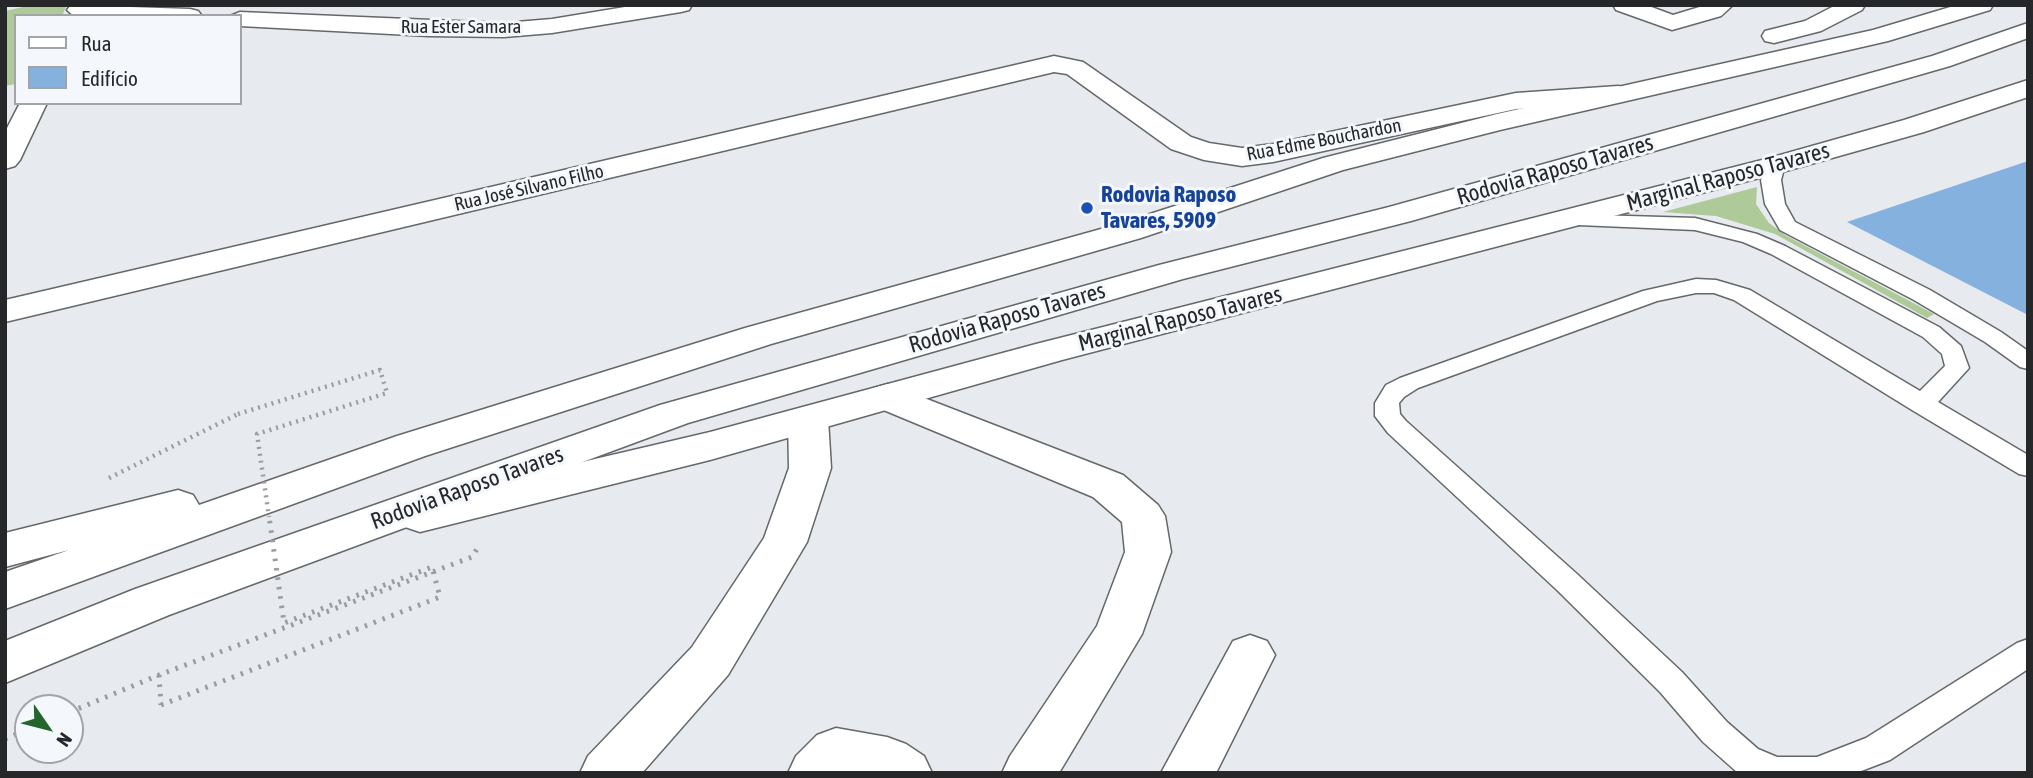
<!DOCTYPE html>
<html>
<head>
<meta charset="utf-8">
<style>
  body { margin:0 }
  #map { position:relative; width:2033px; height:778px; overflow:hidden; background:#e7eaee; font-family:"Asap Condensed",sans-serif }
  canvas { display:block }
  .frame { position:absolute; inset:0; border:7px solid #262729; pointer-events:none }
  .legend { position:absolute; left:14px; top:14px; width:228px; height:91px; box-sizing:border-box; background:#f4f7fb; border:2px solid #a2a4a7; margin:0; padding:9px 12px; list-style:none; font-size:21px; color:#262729 }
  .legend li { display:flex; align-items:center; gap:14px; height:35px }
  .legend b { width:35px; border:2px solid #a2a4a7 }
  .north { position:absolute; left:14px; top:694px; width:70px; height:70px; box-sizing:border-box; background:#f4f7fb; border:2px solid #a2a4a7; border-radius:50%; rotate:125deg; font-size:19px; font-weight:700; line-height:28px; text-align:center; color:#262729 }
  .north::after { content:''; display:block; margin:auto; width:24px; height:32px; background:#24652e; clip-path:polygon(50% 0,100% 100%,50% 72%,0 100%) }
</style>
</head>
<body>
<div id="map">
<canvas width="2033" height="778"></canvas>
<div class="frame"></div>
<ul class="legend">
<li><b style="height:9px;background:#fff"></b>Rua</li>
<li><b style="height:19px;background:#85b1df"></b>Edifício</li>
</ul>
<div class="north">N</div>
</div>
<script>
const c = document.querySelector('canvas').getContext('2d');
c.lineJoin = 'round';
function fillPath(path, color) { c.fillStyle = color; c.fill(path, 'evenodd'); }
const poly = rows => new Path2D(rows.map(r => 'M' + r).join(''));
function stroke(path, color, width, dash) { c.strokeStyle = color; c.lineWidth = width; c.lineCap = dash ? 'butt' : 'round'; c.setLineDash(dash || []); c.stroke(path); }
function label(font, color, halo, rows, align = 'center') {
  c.font = font + ' "Asap Condensed",sans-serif'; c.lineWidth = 6; c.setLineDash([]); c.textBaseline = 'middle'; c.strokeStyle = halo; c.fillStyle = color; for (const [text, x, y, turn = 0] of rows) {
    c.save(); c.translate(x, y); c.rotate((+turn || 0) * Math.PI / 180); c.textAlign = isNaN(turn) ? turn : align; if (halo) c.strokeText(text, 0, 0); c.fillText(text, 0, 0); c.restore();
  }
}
const green = poly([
  [32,5,67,5,62,16,16,16,16,84,5,86,5,11],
  [1757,187,1756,204,1769,223,1785,235,1934,314,1927,318,1775,234,1716,216,1663,212]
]);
const building = poly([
  [2028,161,2028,315,1847,222]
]);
const pathFar1 = poly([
  [109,478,238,414]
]);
const path = poly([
  [159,675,161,705],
  [70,712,159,675,472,557,480,544],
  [5,739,28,729]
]);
const service = poly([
  [1776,159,1785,165,1781,180,1785,204,1795,222,1930,290,2001,332,2028,351,2028,369,2020,367,1985,342,1914,300,1780,230,1765,204,1761,180,1769,161,1776,159],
  [1562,214,1695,218,1757,234,1785,246,1939,327,1961,346,1969,368,1938,402,2028,455,2028,476,2019,474,1912,410,1734,300,1714,293,1696,293,1657,301,1418,388,1404,397,1399,403,1400,414,1406,421,1577,574,1682,672,1727,722,1758,749,1777,757,1817,757,1866,738,2017,643,2028,639,2028,669,1890,760,1856,773,1738,773,1703,742,1660,692,1557,590,1388,433,1375,416,1375,403,1386,385,1400,378,1643,291,1696,279,1716,280,1750,290,1920,391,1945,366,1942,354,1923,337,1771,254,1743,242,1695,230,1555,224,1552,220,1555,216,1562,214]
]);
const minor = poly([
  [71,5,190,9,198,11,202,16,74,16,67,10,71,5],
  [637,5,692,5,689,10,681,12,552,33,504,37,429,36,240,26,240,16,230,16,240,12,504,23,552,19,637,5],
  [1613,5,1646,5,1673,15,1706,5,1733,5,1721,16,1672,30,1616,10,1613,5],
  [1054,56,1083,62,1191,137,1209,143,1242,148,1273,144,1516,93,1618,86,1627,88,1631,94,1627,100,1618,102,1516,109,1273,162,1242,166,1204,160,1171,149,1067,74,1054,72,5,322,5,300,1054,56],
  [20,103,47,103,20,160,15,166,5,169,5,132,20,103],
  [888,384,1123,475,1158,505,1165,516,1171,552,1142,634,1059,773,1002,773,1010,756,1097,626,1125,552,1122,522,1093,497,874,406,869,397,874,388,888,384],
  [808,406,822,410,828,419,831,468,807,542,728,675,642,773,580,773,588,756,692,647,764,538,789,468,788,419,794,410,808,406],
  [1250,635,1267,641,1275,655,1216,773,1161,773,1233,641,1250,635],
  [836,728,887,737,906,744,924,756,932,773,788,773,796,756,817,735,836,728]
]);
const secondary = poly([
  [2028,80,2028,97,1924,132,1786,171,1062,360,710,460,420,532,405,527,398,516,405,505,420,500,710,432,1036,344,1766,159,1904,120,2028,80]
]);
const motorway = poly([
  [1836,5,1865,5,1862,10,1821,31,1774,43,1765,41,1762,36,1765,31,1805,21,1836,5],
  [1957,5,1993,5,1990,10,1888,41,1500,130,1343,170,1141,238,771,344,425,456,5,609,5,572,69,550,5,567,5,533,178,490,193,495,199,505,397,436,745,328,1119,224,1323,158,1497,114,1873,30,1957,5],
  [2028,23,2028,38,1950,66,1411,221,1183,279,688,423,169,615,5,683,5,641,135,589,660,405,1159,265,1389,207,1695,122,1932,56,2028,23]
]);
const pathBridgeFar1 = poly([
  [238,414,380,370,387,393,257,434,269,517]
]);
const pathBridge = poly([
  [161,705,440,597,432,567,284,623,269,516]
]);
const markers = [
  [1087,208,7,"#1a4fb4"]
];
const farStreetnames = [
  ["Rua Ester Samara",461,27],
  ["Rua Edme Bouchardon",1324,140,-11],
  ["Rua José Silvano Filho",529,188,-13]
];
const streetNames = [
  ["Rodovia Raposo Tavares",1555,170,-16],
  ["Marginal Raposo Tavares",1728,177,-15],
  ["Rodovia Raposo Tavares",1007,318,-16],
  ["Marginal Raposo Tavares",1180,319,-14],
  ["Rodovia Raposo Tavares",467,488,-20]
];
const transitNames = [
  ["Rodovia Raposo",1101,195],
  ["Tavares, 5909",1101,221]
];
fillPath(green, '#adca98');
fillPath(building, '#85b1df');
stroke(service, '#65686b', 3);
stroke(minor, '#65686b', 3);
stroke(secondary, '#65686b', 3);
stroke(motorway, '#65686b', 3);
stroke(pathFar1, '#9a9c9f', 4.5, [2, 5]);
stroke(path, '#9a9c9f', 5, [2.5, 7]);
fillPath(service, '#fff');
fillPath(minor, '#fff');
fillPath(secondary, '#fff');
fillPath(motorway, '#fff');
stroke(pathBridgeFar1, '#9a9c9f', 4.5, [2, 5]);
stroke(pathBridge, '#9a9c9f', 5, [2.5, 7]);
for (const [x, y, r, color] of markers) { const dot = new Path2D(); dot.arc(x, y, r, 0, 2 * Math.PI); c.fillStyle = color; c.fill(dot); stroke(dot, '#f4f7fb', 2.5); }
label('19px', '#262729', '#f4f7fb', farStreetnames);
label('23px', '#262729', '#f4f7fb', streetNames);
label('bold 23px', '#164399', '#f4f7fb', transitNames, 'left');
</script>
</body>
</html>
